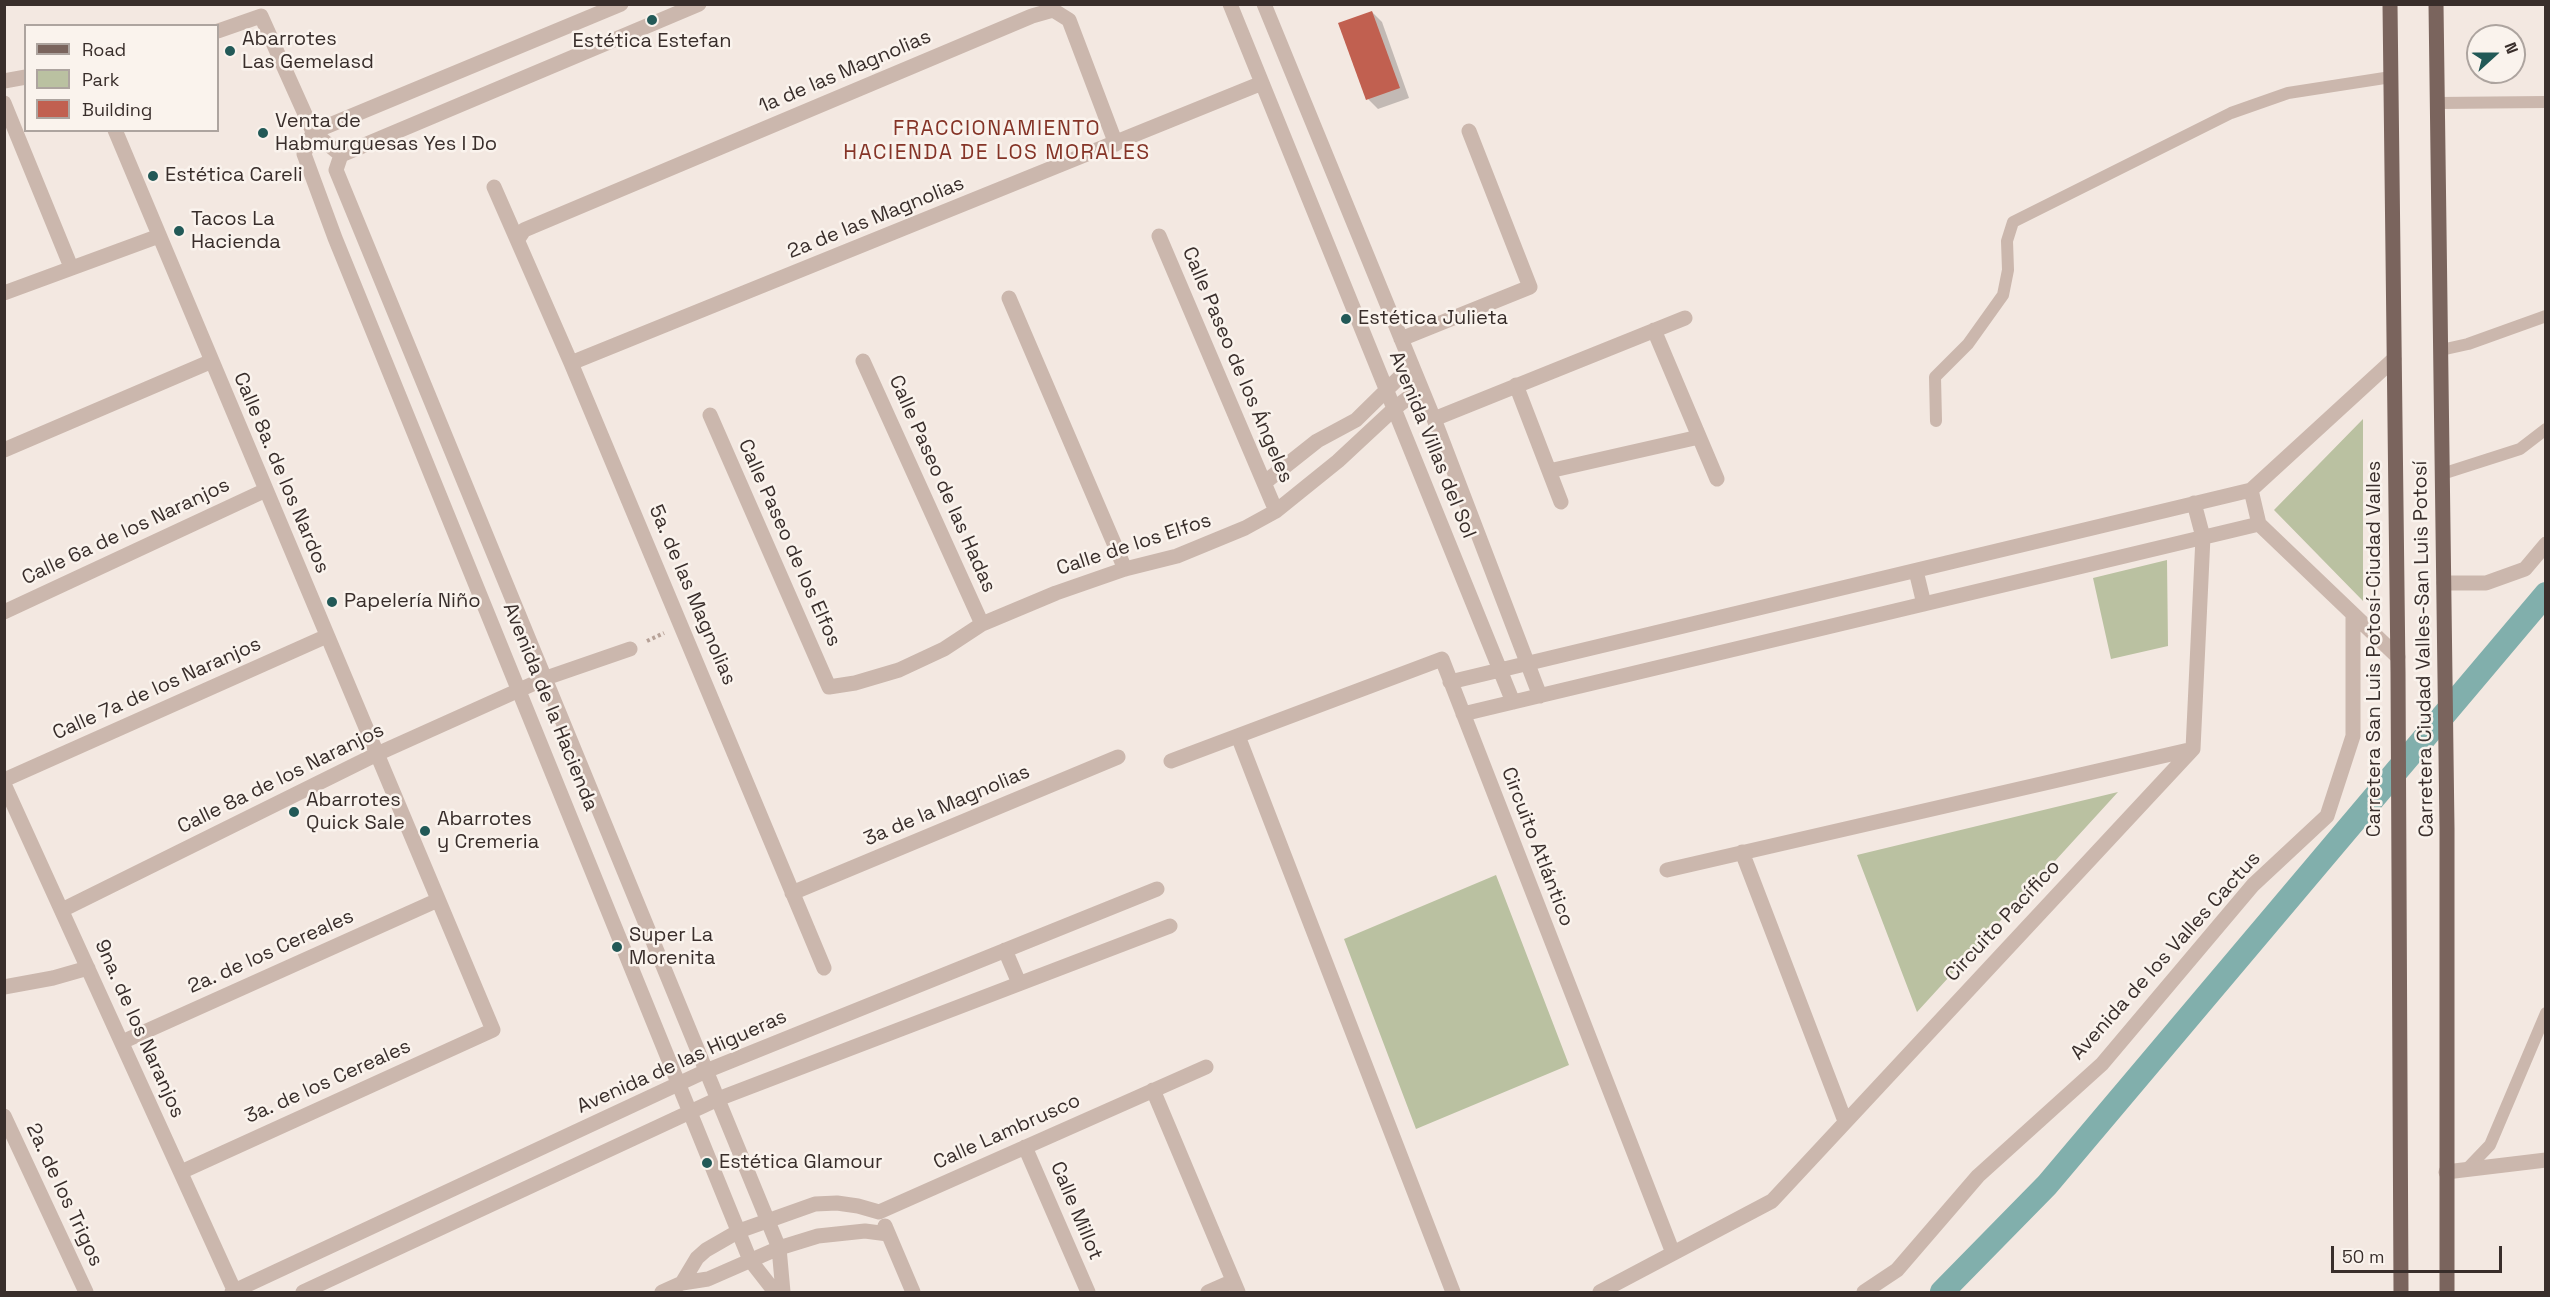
<!DOCTYPE html>
<html>
<head>
<meta charset="utf-8">
<style>
  body { margin:0 }
  #map { position:relative; width:2550px; height:1297px; overflow:hidden; background:#f3e8e1; font-family:"Space Grotesk",sans-serif }
  canvas { display:block }
  .frame { position:absolute; inset:0; border:6px solid #392e2b; pointer-events:none }
  .legend { position:absolute; left:24px; top:24px; width:195px; height:108px; box-sizing:border-box; background:#faf3ed; border:2px solid #ada49f; margin:0; padding:8px 10px; list-style:none; font-size:18px; color:#392e2b }
  .legend li { display:flex; align-items:center; gap:12px; height:30px }
  .legend b { width:30px; border:2px solid #ada49f }
  .north { position:absolute; left:2466px; top:24px; width:60px; height:60px; box-sizing:border-box; background:#faf3ed; border:2px solid #ada49f; border-radius:50%; rotate:69deg; font-size:16px; font-weight:700; line-height:24px; text-align:center; color:#392e2b }
  .north::after { content:''; display:block; margin:auto; width:21px; height:27px; background:#225957; clip-path:polygon(50% 0,100% 100%,50% 72%,0 100%) }
  .scale { position:absolute; left:2331px; top:1246px; width:171px; height:27px; box-sizing:border-box; border:3px solid #392e2b; border-top:0; padding-left:8px; font-size:18px; line-height:21px; white-space:nowrap; color:#392e2b; -webkit-text-stroke:4px #faf3ed; paint-order:stroke }
</style>
</head>
<body>
<div id="map">
<canvas width="2550" height="1297"></canvas>
<div class="frame"></div>
<ul class="legend">
<li><b style="height:8px;background:#7a645d"></b>Road</li>
<li><b style="height:16px;background:#bac1a1"></b>Park</li>
<li><b style="height:16px;background:#c16050"></b>Building</li>
</ul>
<div class="north">N</div>
<div class="scale">50 m</div>
</div>
<script>
const c = document.querySelector('canvas').getContext('2d');
c.lineJoin = 'round';
function fillPath(path, color) { c.fillStyle = color; c.fill(path, 'evenodd'); }
const poly = rows => new Path2D(rows.map(r => 'M' + r).join(''));
function stroke(path, color, width, dash) { c.strokeStyle = color; c.lineWidth = width; c.lineCap = dash ? 'butt' : 'round'; c.setLineDash(dash || []); c.stroke(path); }
function label(font, color, halo, rows, align = 'center') {
  c.font = font + ' "Space Grotesk",sans-serif'; c.lineWidth = 5; c.setLineDash([]); c.textBaseline = 'middle'; c.strokeStyle = halo; c.fillStyle = color; for (const [text, x, y, turn = 0] of rows) {
    c.save(); c.translate(x, y); c.rotate((+turn || 0) * Math.PI / 180); c.textAlign = isNaN(turn) ? turn : align; if (halo) c.strokeText(text, 0, 0); c.fillText(text, 0, 0); c.restore();
  }
}
const green = poly([
  [2363,419,2363,601,2274,510],
  [2167,560,2168,646,2111,659,2093,578],
  [2118,792,1917,1012,1857,855],
  [1496,875,1569,1065,1416,1129,1344,939]
]);
const shadow = poly([
  [1372,12,1382,22,1409,98,1378,109,1368,99]
]);
const canal = poly([
  [1942,1292,2047,1185,2546,594]
]);
const building = poly([
  [1372,11,1400,88,1366,100,1338,23]
]);
const path = poly([
  [647,641,664,633]
]);
const service = poly([
  [2438,103,2546,102],
  [2441,350,2468,344,2546,316],
  [1936,421,1935,377,1968,344,2003,295,2008,270,2007,241,2013,222,2231,113,2288,93,2391,77],
  [2442,474,2520,449,2546,429],
  [2467,1169,2490,1145,2546,1013]
]);
const minor = poly([
  [1230,4,1513,702],
  [1264,4,1434,419,1540,696],
  [218,31,261,16,313,132,341,155],
  [4,81,26,77],
  [4,103,71,267],
  [115,130,493,1030,181,1172],
  [313,132,304,154,335,238,750,1260,775,1292],
  [313,132,621,4],
  [341,155,336,170,779,1248,783,1292],
  [341,155,699,4],
  [494,187,571,363,824,968],
  [1159,236,1276,511],
  [518,239,524,230,1032,16,1053,10,1069,20,1116,144],
  [4,293,159,236],
  [1009,298,1125,569],
  [1654,330,1717,479],
  [1401,339,1530,287,1469,131],
  [863,361,982,624],
  [571,363,1262,83],
  [1516,385,1561,502],
  [710,415,829,687,855,683,899,670,944,649,982,624,1056,593,1125,569,1177,556,1245,528,1276,511,1338,461,1395,408,1421,388],
  [1434,419,1685,318],
  [4,450,212,361],
  [1549,471,1699,437],
  [1264,483,1317,441,1356,420,1412,365],
  [2251,490,2259,524],
  [1916,571,1924,604],
  [2444,583,2486,583,2525,569,2546,544],
  [4,612,266,490],
  [1450,682,2251,490,2394,359],
  [1463,714,2259,524,2398,657],
  [1238,736,1453,1292],
  [1171,761,1442,659,1673,1253],
  [4,780,327,636],
  [4,784,235,1292],
  [1742,852,1845,1121],
  [1667,870,2193,749],
  [792,893,1118,757],
  [62,910,377,754,546,678,630,649],
  [1005,950,1019,983],
  [4,987,53,978,88,968],
  [122,1042,438,900],
  [1153,1090,1238,1292],
  [4,1116,86,1292],
  [1025,1147,1088,1292],
  [2446,1172,2546,1160],
  [885,1226,913,1292],
  [682,1283,697,1258,706,1250,739,1231,815,1204,837,1203,858,1206,879,1212,1206,1067],
  [232,1292,706,1071,1157,889],
  [303,1292,718,1099,1170,926],
  [662,1292,682,1283,708,1279,779,1248,818,1236,865,1231,888,1234],
  [1208,1292,1233,1281],
  [1600,1292,1772,1201,2193,749,2203,537,2194,503],
  [1864,1292,1897,1270,1978,1176,2102,1064,2253,885,2327,816,2353,736,2353,614]
]);
const primary = poly([
  [2390,4,2398,672,2401,1292],
  [2436,4,2447,828,2447,1292]
]);
const markers = [
  [652,20,6,"#225957"],
  [230,51,6,"#225957"],
  [263,133,6,"#225957"],
  [153,176,6,"#225957"],
  [179,231,6,"#225957"],
  [1346,319,6,"#225957"],
  [332,602,6,"#225957"],
  [294,812,6,"#225957"],
  [425,831,6,"#225957"],
  [617,947,6,"#225957"],
  [707,1163,6,"#225957"]
];
const poiNames = [
  ["Abarrotes",242,40],
  ["Las Gemelasd",242,63],
  ["Estética Estefan",652,42,"center"],
  ["Venta de",275,122],
  ["Habmurguesas Yes I Do",275,145],
  ["Estética Careli",165,176],
  ["Tacos La",191,220],
  ["Hacienda",191,243],
  ["Estética Julieta",1358,319],
  ["Papelería Niño",344,602],
  ["Abarrotes",306,801],
  ["Quick Sale",306,824],
  ["Abarrotes",437,820],
  ["y Cremeria",437,843],
  ["Super La",629,936],
  ["Morenita",629,959],
  ["Estética Glamour",719,1163]
];
const streetNames = [
  ["1a de las Magnolias",845,72,-23],
  ["2a de las Magnolias",876,218,-22],
  ["Calle Paseo de los Ángeles",1237,365,67],
  ["Avenida Villas del Sol",1432,445,68],
  ["Calle 8a. de los Nardos",281,473,67],
  ["Calle Paseo de las Hadas",942,484,66],
  ["Calle 6a de los Naranjos",126,532,-25],
  ["Calle Paseo de los Elfos",789,543,66],
  ["Calle de los Elfos",1134,545,-18],
  ["5a. de las Magnolias",692,595,67],
  ["Carretera San Luis Potosí-Ciudad Valles",2375,649,-90],
  ["Carretera Ciudad Valles-San Luis Potosí",2424,649,-91],
  ["Calle 7a de los Naranjos",157,689,-24],
  ["Avenida de la Hacienda",550,707,68],
  ["Calle 8a de los Naranjos",281,779,-26],
  ["3a de la Magnolias",947,806,-23],
  ["Circuito Atlántico",1537,847,69],
  ["Circuito Pacífico",2003,921,-47],
  ["2a. de los Cereales",271,952,-24],
  ["Avenida de los Valles Cactus",2166,956,-48],
  ["9na. de los Naranjos",139,1029,66],
  ["Avenida de las Higueras",682,1062,-24],
  ["3a. de los Cereales",328,1082,-24],
  ["Calle Lambrusco",1007,1132,-24],
  ["2a. de los Trigos",64,1195,65],
  ["Calle Millot",1076,1211,67]
];
const neighbourhoodNames = [
  ["FRACCIONAMIENTO",997,129],
  ["HACIENDA DE LOS MORALES",997,153]
];
fillPath(green, '#bac1a1');
fillPath(shadow, '#0003');
stroke(canal, '#81afac', 24);
fillPath(building, '#c16050');
stroke(path, '#b6a197', 4, [3, 3]);
stroke(service, '#cbb7ad', 12);
stroke(minor, '#cbb7ad', 15);
stroke(primary, '#7a645d', 15);
for (const [x, y, r, color] of markers) { const dot = new Path2D(); dot.arc(x, y, r, 0, 2 * Math.PI); c.fillStyle = color; c.fill(dot); stroke(dot, '#faf3ed', 2); }
label('20px', '#392e2b', '#faf3ed', poiNames, 'left');
label('20px', '#392e2b', '#faf3ed', streetNames);
c.letterSpacing = '1.5px';
label('21px', '#853427', '#faf3ed', neighbourhoodNames);
c.letterSpacing = '0px';
</script>
</body>
</html>
